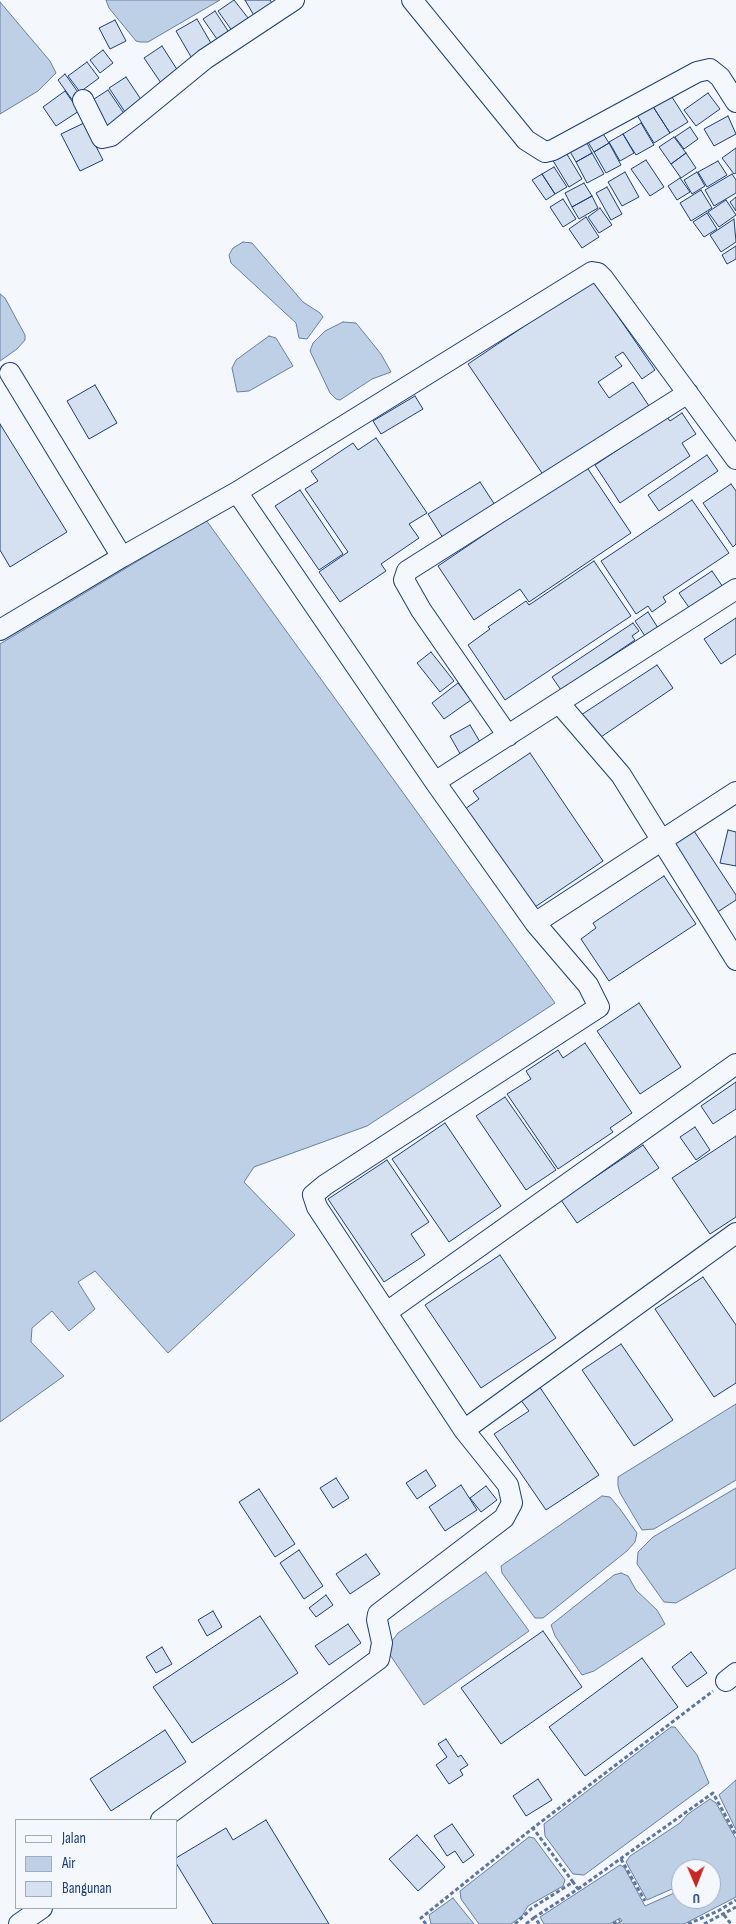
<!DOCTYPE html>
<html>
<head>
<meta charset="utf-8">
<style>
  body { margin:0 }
  #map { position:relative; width:736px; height:1924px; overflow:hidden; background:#f4f7fb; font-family:"Sofia Sans Condensed",sans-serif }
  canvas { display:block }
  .legend { position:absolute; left:15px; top:1819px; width:162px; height:90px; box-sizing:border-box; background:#f4f7fb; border:1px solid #9eadc5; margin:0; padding:6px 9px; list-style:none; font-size:15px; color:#1d3f73 }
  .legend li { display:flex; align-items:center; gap:10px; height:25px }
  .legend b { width:25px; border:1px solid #9eadc5 }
  .north { position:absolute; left:671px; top:1859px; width:50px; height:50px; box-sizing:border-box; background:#f4f7fb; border:1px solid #9eadc5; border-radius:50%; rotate:179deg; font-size:14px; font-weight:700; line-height:20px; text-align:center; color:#1d3f73 }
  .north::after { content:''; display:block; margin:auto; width:18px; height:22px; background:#c62828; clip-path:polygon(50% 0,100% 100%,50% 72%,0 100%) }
</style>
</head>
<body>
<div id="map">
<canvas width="736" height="1924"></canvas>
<ul class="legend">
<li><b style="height:6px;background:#f4f7fb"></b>Jalan</li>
<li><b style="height:14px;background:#bed0e5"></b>Air</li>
<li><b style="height:14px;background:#d5e0f0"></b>Bangunan</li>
</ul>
<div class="north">U</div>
</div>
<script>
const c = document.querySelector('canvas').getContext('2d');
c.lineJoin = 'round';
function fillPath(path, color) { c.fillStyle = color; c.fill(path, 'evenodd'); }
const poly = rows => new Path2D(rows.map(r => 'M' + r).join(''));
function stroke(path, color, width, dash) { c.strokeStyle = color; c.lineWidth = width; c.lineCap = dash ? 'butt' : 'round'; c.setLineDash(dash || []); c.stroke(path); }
const water = poly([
  [106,0,220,0,148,42,140,42,136,41,109,8,106,0],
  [0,2,50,61,56,73,38,91,0,114,0,2],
  [243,242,252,243,303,302,320,313,323,317,307,339,299,338,296,323,231,263,229,255,233,248,243,242],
  [0,294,5,298,25,335,25,340,17,349,0,361,0,294],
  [343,322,356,323,381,354,391,372,372,379,340,400,336,399,330,393,310,351,313,343,325,331,343,322],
  [269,336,276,338,293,366,249,391,237,392,232,368,236,360,269,336],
  [206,520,555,1003,367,1126,254,1167,244,1182,295,1235,168,1353,95,1271,78,1282,95,1309,69,1331,52,1311,32,1328,31,1342,64,1376,0,1422,0,644,206,520],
  [736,1404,736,1480,654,1529,642,1530,620,1493,618,1486,618,1477,736,1404],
  [736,1488,736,1568,676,1603,664,1602,637,1564,638,1552,653,1537,736,1488],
  [602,1496,610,1497,620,1509,637,1533,635,1542,627,1551,543,1618,535,1618,502,1573,501,1566,602,1496],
  [486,1572,529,1631,424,1705,386,1649,398,1633,486,1572],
  [621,1573,628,1576,636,1590,657,1610,665,1624,594,1671,582,1675,555,1636,551,1625,614,1575,621,1573],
  [671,1727,675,1727,697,1755,709,1783,584,1875,573,1874,545,1836,544,1824,671,1727],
  [736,1780,736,1830,719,1795,736,1780],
  [710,1799,716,1803,736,1839,736,1897,684,1924,616,1924,622,1921,620,1918,610,1924,544,1924,540,1917,620,1865,624,1867,645,1906,681,1890,681,1899,711,1899,711,1869,681,1869,681,1885,647,1900,626,1862,630,1856,680,1823,688,1814,710,1799],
  [529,1837,534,1838,565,1880,563,1886,528,1906,522,1916,511,1924,479,1924,461,1899,460,1891,529,1837],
  [453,1898,474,1924,431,1924,429,1915,453,1898]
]);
const building = poly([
  [234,0,252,23,235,35,218,11,234,0],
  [245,0,270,0,275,7,256,19,245,0],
  [215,11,230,34,219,42,203,19,215,11],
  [197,19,215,50,194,62,176,31,197,19],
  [115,20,126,41,110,49,99,28,115,20],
  [162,46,178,71,161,83,144,58,162,46],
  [103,50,113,63,100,73,90,60,103,50],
  [87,62,99,78,80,92,68,76,87,62],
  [65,74,80,95,73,101,58,80,65,74],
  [126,77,142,101,125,112,109,88,126,77],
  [108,90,125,115,107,126,91,101,108,90],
  [65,91,79,111,56,126,43,107,65,91],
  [708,93,720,109,696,126,684,110,708,93],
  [670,94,688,122,670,133,652,105,670,94],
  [652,105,670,133,654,143,637,115,652,105],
  [728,116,736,134,714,146,704,129,728,116],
  [84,123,103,160,80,171,61,134,84,123],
  [641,123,654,145,636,155,623,134,641,123],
  [690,127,698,139,684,149,675,137,690,127],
  [600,129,609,143,594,152,585,137,600,129],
  [623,134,634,153,620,161,609,142,623,134],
  [674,137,686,153,671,164,659,147,674,137],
  [585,139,592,153,576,162,568,148,585,139],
  [609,143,621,165,606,173,594,152,609,143],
  [736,148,736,173,734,174,722,158,736,148],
  [565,151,582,179,569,187,552,159,565,151],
  [592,153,604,174,587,183,576,162,592,153],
  [686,153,696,168,681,178,671,164,686,153],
  [646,160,664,187,650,196,631,169,646,160],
  [718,161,727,175,707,187,698,172,718,161],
  [554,167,567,187,555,194,542,174,554,167],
  [625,172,639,197,622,206,608,182,625,172],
  [697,172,705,186,692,194,684,180,697,172],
  [542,174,555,194,546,200,532,180,542,174],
  [732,174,736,180,736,193,714,206,705,190,732,174],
  [680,178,690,192,677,200,668,186,680,178],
  [584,183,592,196,572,207,565,193,584,183],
  [607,187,622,214,611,220,596,193,607,187],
  [701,190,712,208,691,221,680,203,701,190],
  [592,196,598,208,579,219,572,207,592,196],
  [736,197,736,211,730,202,736,197],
  [563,199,576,219,563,227,550,207,563,199],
  [726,200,736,215,719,227,708,212,726,200],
  [600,208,612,225,599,233,588,217,600,208],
  [707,213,717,229,704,237,693,222,707,213],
  [586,217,599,237,582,248,569,229,586,217],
  [734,219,736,242,721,252,710,235,734,219],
  [736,246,736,259,727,264,722,255,736,246],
  [593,280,655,370,642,379,623,352,615,357,622,366,598,382,609,398,633,382,649,406,544,476,468,364,593,280],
  [95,385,117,423,89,439,67,401,95,385],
  [415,396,423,409,381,434,373,421,415,396],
  [682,413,696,434,682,443,690,456,620,503,595,465,667,417,670,421,682,413],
  [0,424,67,532,10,567,0,550,0,424],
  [376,438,427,513,409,524,419,538,381,564,386,571,340,602,319,572,348,552,305,489,318,481,311,471,353,443,358,450,376,438],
  [707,455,718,471,659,511,648,495,707,455],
  [586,466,631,533,529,602,520,589,474,620,438,566,586,466],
  [480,482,495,505,443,538,428,514,480,482],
  [731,484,736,491,736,544,733,547,703,503,731,484],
  [300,490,343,554,319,570,275,506,300,490],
  [692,500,729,553,663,597,666,602,652,612,648,606,636,614,601,561,692,500],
  [594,561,631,616,505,700,468,645,490,629,488,627,526,601,529,605,594,561],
  [712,571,723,587,690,609,679,593,712,571],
  [648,612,658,628,645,636,635,621,648,612],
  [736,618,736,654,721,664,704,639,736,618],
  [633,623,639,631,632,636,635,640,561,690,552,677,633,623],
  [431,652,454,681,440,692,417,663,431,652],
  [657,665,673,688,598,739,581,715,657,665],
  [458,683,471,700,444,719,432,703,458,683],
  [470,725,483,747,463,759,450,736,470,725],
  [530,753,603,861,532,909,465,809,479,799,473,791,530,753],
  [728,830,736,832,736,866,720,863,728,830],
  [694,831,736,895,736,900,716,913,672,845,694,831],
  [664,876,696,924,609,981,581,939,596,928,593,923,664,876],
  [639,1003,681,1067,640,1094,597,1031,639,1003],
  [585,1043,632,1113,610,1128,613,1132,558,1169,507,1094,531,1079,526,1071,558,1050,563,1058,585,1043],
  [736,1082,736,1109,713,1124,701,1106,736,1082],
  [505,1097,556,1170,526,1190,476,1116,505,1097],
  [445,1123,501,1206,449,1242,392,1159,445,1123],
  [695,1127,710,1150,696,1160,680,1137,695,1127],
  [736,1136,736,1217,710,1234,672,1178,736,1136],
  [643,1145,659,1168,577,1223,561,1200,643,1145],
  [387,1160,429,1222,411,1234,425,1255,384,1282,328,1199,387,1160],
  [500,1255,556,1338,481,1388,425,1305,500,1255],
  [703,1277,736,1325,736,1383,714,1397,655,1309,703,1277],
  [621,1344,673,1420,634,1446,582,1370,621,1344],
  [539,1386,599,1475,546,1510,494,1434,529,1411,520,1399,539,1386],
  [426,1470,436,1486,417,1499,406,1483,426,1470],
  [336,1478,349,1498,333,1508,320,1488,336,1478],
  [461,1485,477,1510,445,1531,429,1507,461,1485],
  [486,1486,497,1500,481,1512,470,1498,486,1486],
  [259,1489,295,1544,275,1557,239,1502,259,1489],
  [299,1550,323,1586,304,1599,280,1563,299,1550],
  [366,1554,380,1574,350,1594,336,1574,366,1554],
  [326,1595,333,1605,316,1617,309,1608,326,1595],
  [213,1611,222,1627,207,1636,198,1620,213,1611],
  [260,1616,298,1673,192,1743,153,1687,260,1616],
  [348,1624,361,1643,329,1665,315,1646,348,1624],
  [543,1631,582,1687,501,1744,461,1688,543,1631],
  [162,1647,172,1664,156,1673,146,1657,162,1647],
  [691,1652,707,1673,687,1687,672,1667,691,1652],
  [642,1658,678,1707,585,1776,549,1727,642,1658],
  [165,1730,186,1762,111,1811,90,1779,165,1730],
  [446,1739,458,1757,461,1755,468,1765,460,1770,463,1775,449,1784,436,1765,447,1757,438,1744,446,1739],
  [538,1779,552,1800,526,1816,513,1796,538,1779],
  [266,1820,329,1924,213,1924,176,1863,176,1858,226,1828,233,1840,266,1820],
  [452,1824,474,1855,463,1863,455,1851,447,1856,434,1836,452,1824],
  [417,1835,445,1867,418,1891,389,1859,417,1835]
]);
const path = poly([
  [621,1859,645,1901],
  [578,1889,713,1793,736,1835],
  [724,1915,731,1924],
  [426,1924,421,1918,533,1828,713,1691],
  [515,1924,532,1908,573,1882,533,1828],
  [526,1924,535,1917],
  [539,1924,535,1917,578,1889,573,1882],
  [613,1924,620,1920],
  [688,1924,718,1911,736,1900],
  [704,1924,736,1907]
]);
const minor = poly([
  [412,0,526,140,545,152,553,150,697,72,710,69,720,77,736,102],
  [83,100,102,138,111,136,205,59,294,0],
  [10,373,122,557],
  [0,630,122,557,237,492,592,272,598,273,603,278,736,459],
  [559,703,621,775,736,960],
  [508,736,421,610,404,580,407,571,688,393],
  [435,782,736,589],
  [535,923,736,792],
  [387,1312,736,1064],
  [464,1430,736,1233],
  [726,1681,736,1673],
  [161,1820,379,1659,382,1643,377,1620,378,1614,504,1518,512,1503,508,1485,464,1430,317,1207,313,1195,325,1185,599,1007,588,985,535,923,435,782,237,492],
  [19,1924,42,1908]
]);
fillPath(water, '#bed0e5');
stroke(water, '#687fa3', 1);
fillPath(building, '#d5e0f0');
stroke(building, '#1d3f73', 1);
stroke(minor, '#1d3f73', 22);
stroke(path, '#5e769c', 3, [4, 2.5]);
stroke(minor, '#f4f7fb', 20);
</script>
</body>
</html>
